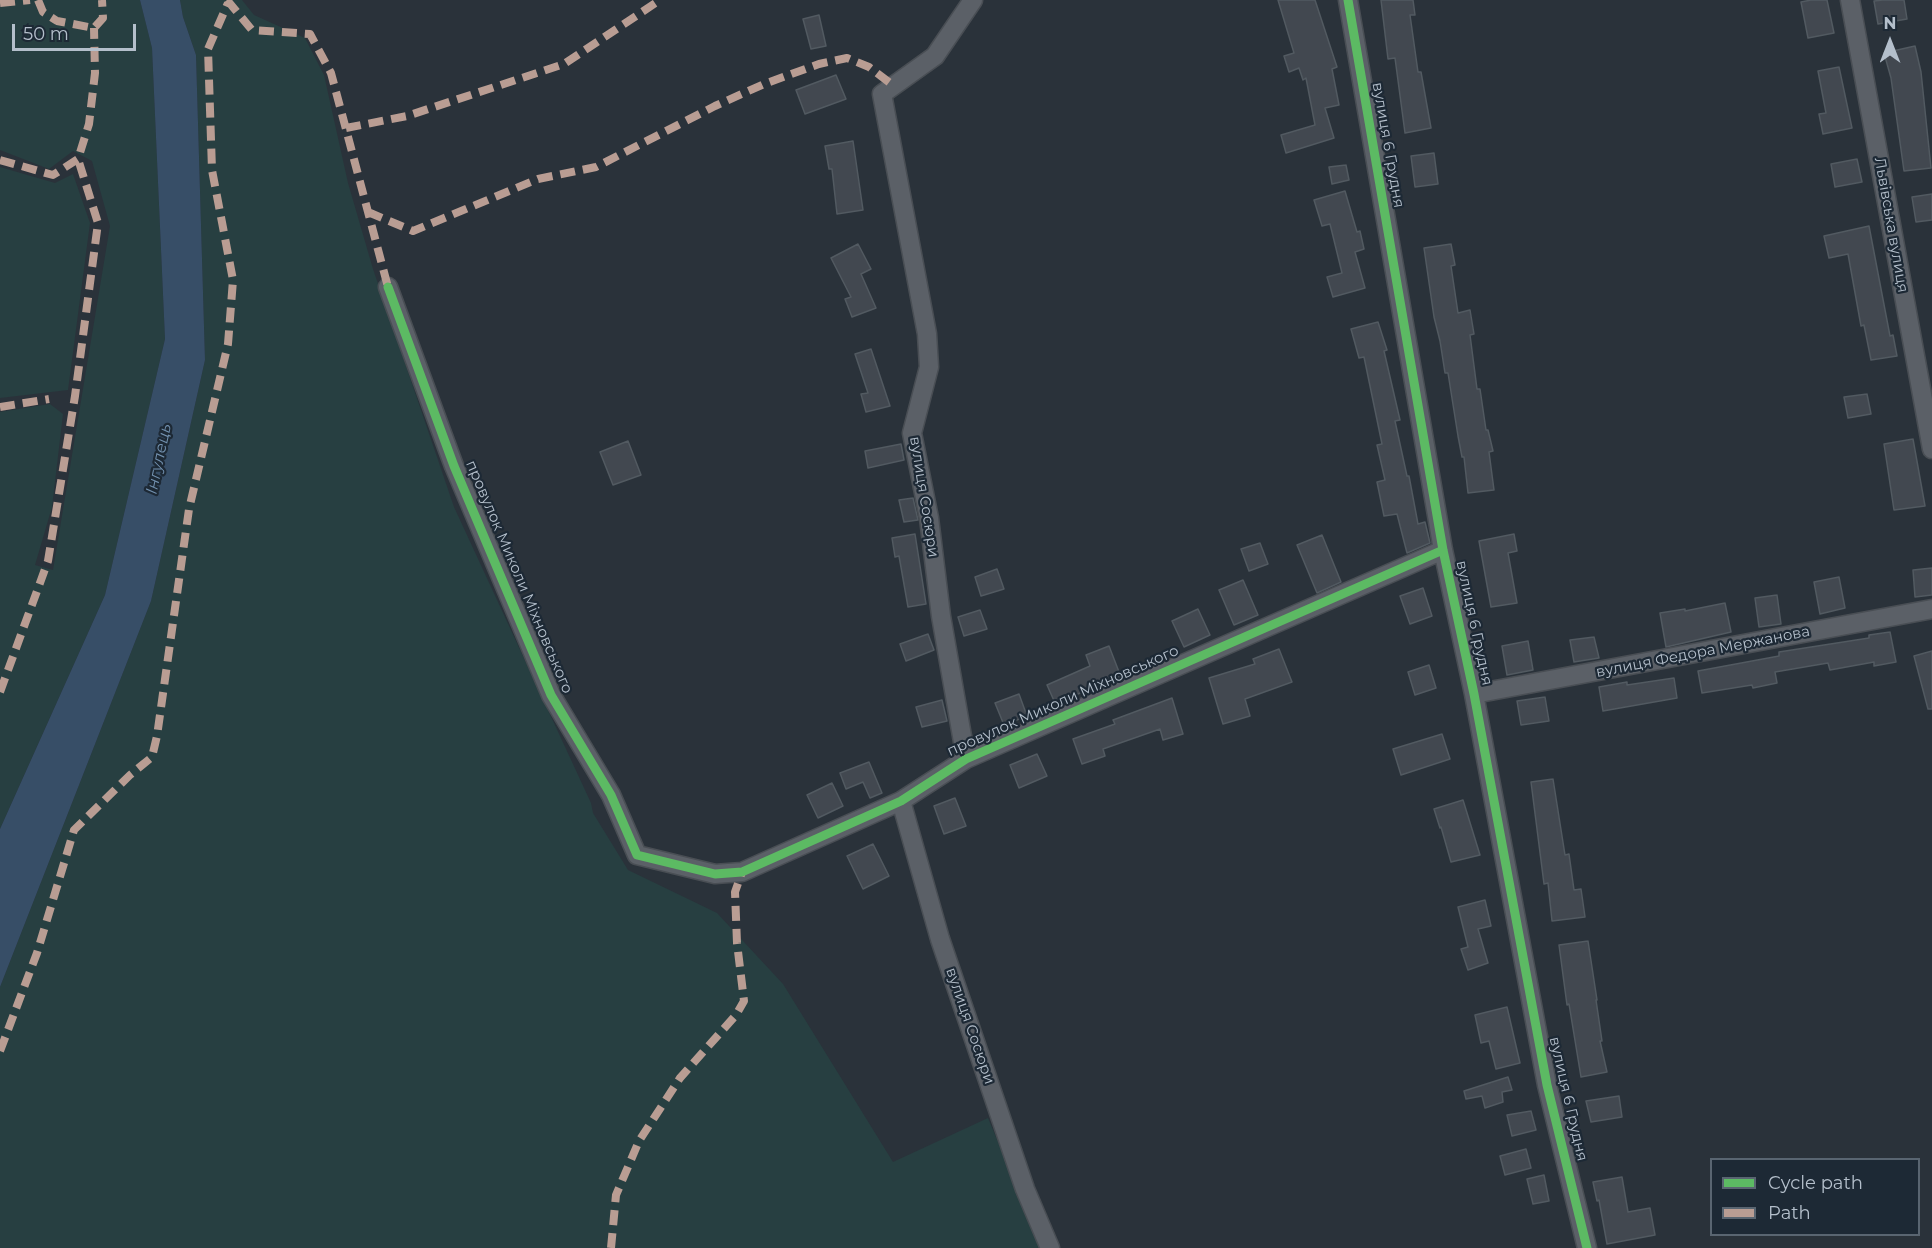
<!DOCTYPE html>
<html>
<head>
<meta charset="utf-8">
<style>
  body { margin:0 }
  #map { position:relative; width:1932px; height:1248px; overflow:hidden; background:#2a323a; font-family:Montserrat,sans-serif }
  canvas { display:block }
  .legend { position:absolute; left:1710px; top:1158px; width:210px; height:78px; box-sizing:border-box; background:#1d2935; border:2px solid #596571; margin:0; padding:8px 10px; list-style:none; font-size:18px; color:#b4bfcb }
  .legend li { display:flex; align-items:center; gap:12px; height:30px }
  .legend b { width:30px; border:2px solid #596571 }
  .north { position:absolute; left:1860px; top:12px; width:60px; height:60px; -webkit-text-stroke:4px #1d2935; paint-order:stroke; rotate:0deg; font-size:16px; font-weight:700; line-height:24px; text-align:center; color:#b4bfcb }
  .north::after { content:''; display:block; margin:auto; width:21px; height:27px; background:#b4bfcb; clip-path:polygon(50% 0,100% 100%,50% 72%,0 100%) }
  .scale { position:absolute; left:12px; top:24px; width:124px; height:27px; box-sizing:border-box; border:3px solid #b4bfcb; border-top:0; padding-left:8px; font-size:18px; line-height:21px; white-space:nowrap; color:#b4bfcb; -webkit-text-stroke:4px #1d2935; paint-order:stroke }
</style>
</head>
<body>
<div id="map">
<canvas width="1932" height="1248"></canvas>
<ul class="legend">
<li><b style="height:8px;background:#5cba63"></b>Cycle path</li>
<li><b style="height:8px;background:#b99d93"></b>Path</li>
</ul>
<div class="north">N</div>
<div class="scale">50 m</div>
</div>
<script>
const c = document.querySelector('canvas').getContext('2d');
c.lineJoin = 'round';
function fillPath(path, color) { c.fillStyle = color; c.fill(path, 'evenodd'); }
const poly = rows => new Path2D(rows.map(r => 'M' + r).join(''));
function stroke(path, color, width, dash) { c.strokeStyle = color; c.lineWidth = width; c.lineCap = dash ? 'butt' : 'round'; c.setLineDash(dash || []); c.stroke(path); }
function label(font, color, halo, rows, align = 'center') {
  c.font = font + ' Montserrat,sans-serif'; c.lineWidth = 4.5; c.setLineDash([]); c.textBaseline = 'middle'; c.strokeStyle = halo; c.fillStyle = color; for (const [text, x, y, turn = 0] of rows) {
    c.save(); c.translate(x, y); c.rotate((+turn || 0) * Math.PI / 180); c.textAlign = isNaN(turn) ? turn : align; if (halo) c.strokeText(text, 0, 0); c.fillText(text, 0, 0); c.restore();
  }
}
const green = poly([
  [0,0,140,0,152,48,165,339,105,595,0,829,0,412,50,404,63,414,52,507,35,565,53,570,110,226,92,161,73,151,49,169,0,150],
  [180,0,242,0,254,15,305,38,324,75,348,183,373,269,454,507,591,803,593,813,628,870,717,913,783,984,893,1162,988,1118,1043,1248,0,1248,0,987,151,601,205,360,196,55,183,17],
  [0,167,55,183,73,174,90,223,68,390,0,398]
]);
const water = poly([
  [140,0,180,0,183,17,196,55,205,360,151,601,0,987,0,829,105,595,165,339,152,48]
]);
const building = poly([
  [1278,0,1315,0,1337,67,1332,69,1339,105,1325,108,1334,138,1286,153,1281,135,1315,125,1306,78,1303,80,1299,68,1289,72,1284,56,1294,53,1278,0],
  [1381,0,1413,0,1415,15,1410,15,1418,72,1421,72,1431,128,1405,133,1395,58,1388,59,1381,0],
  [1811,0,1827,0,1834,33,1808,38,1801,2,1811,0],
  [1883,0,1904,0,1907,19,1878,24,1874,1,1883,0],
  [819,15,826,46,811,49,803,19,819,15],
  [1915,46,1921,72,1931,168,1904,171,1891,78,1884,53,1915,46],
  [1839,67,1852,128,1823,134,1819,114,1826,113,1818,71,1839,67],
  [836,75,846,99,805,114,796,90,836,75],
  [853,141,863,210,837,214,832,169,829,169,825,146,853,141],
  [1434,153,1438,184,1415,187,1411,156,1434,153],
  [1857,159,1862,182,1835,187,1831,164,1857,159],
  [1346,165,1349,180,1332,184,1329,167,1346,165],
  [1345,191,1357,232,1360,231,1364,249,1355,252,1365,288,1333,297,1327,277,1342,273,1330,224,1322,226,1314,200,1345,191],
  [1932,194,1932,220,1916,222,1912,197,1932,194],
  [1869,226,1890,336,1893,335,1897,356,1871,360,1864,325,1861,326,1848,254,1829,258,1824,236,1869,226],
  [858,244,871,269,861,274,876,308,852,317,845,299,851,297,831,258,858,244],
  [1451,244,1455,265,1451,266,1458,313,1470,310,1474,334,1470,335,1477,389,1480,389,1486,430,1488,430,1493,451,1489,452,1494,490,1468,493,1464,457,1462,457,1458,436,1448,373,1445,373,1440,341,1434,317,1424,248,1451,244],
  [1378,322,1387,350,1384,351,1400,420,1395,421,1407,476,1409,476,1418,524,1425,522,1430,543,1407,553,1397,514,1384,516,1377,482,1385,480,1377,445,1382,444,1364,357,1359,358,1351,329,1378,322],
  [871,349,890,406,866,412,861,394,868,393,855,354,871,349],
  [1867,394,1871,414,1848,418,1844,397,1867,394],
  [1913,439,1925,506,1894,510,1884,444,1913,439],
  [628,441,641,475,613,485,600,452,628,441],
  [901,444,904,460,868,468,865,451,901,444],
  [913,498,918,520,904,522,899,500,913,498],
  [915,534,926,604,908,607,899,556,895,557,892,538,915,534],
  [1514,534,1517,551,1508,553,1517,603,1491,607,1479,541,1514,534],
  [1322,535,1341,582,1317,593,1297,545,1322,535],
  [1260,543,1268,564,1249,571,1241,549,1260,543],
  [1932,568,1932,595,1915,597,1913,570,1932,568],
  [997,569,1004,589,981,596,975,577,997,569],
  [1839,577,1845,608,1820,614,1814,582,1839,577],
  [1243,580,1258,615,1234,625,1219,590,1243,580],
  [1423,588,1432,616,1410,624,1400,596,1423,588],
  [1777,595,1781,624,1759,627,1755,598,1777,595],
  [1725,603,1731,632,1666,647,1660,613,1685,609,1685,611,1725,603],
  [1198,609,1210,635,1184,647,1172,621,1198,609],
  [980,610,987,629,964,636,958,617,980,610],
  [1890,632,1896,662,1874,666,1874,662,1830,670,1828,663,1775,672,1777,683,1753,688,1752,685,1702,693,1698,671,1779,656,1779,652,1869,638,1869,635,1890,632],
  [928,634,934,650,906,661,900,644,928,634],
  [1594,637,1599,658,1574,662,1570,640,1594,637],
  [1528,641,1533,670,1507,675,1502,646,1528,641],
  [1109,646,1121,677,1055,703,1047,685,1090,666,1086,655,1109,646],
  [1279,649,1292,682,1245,699,1250,716,1223,724,1209,678,1255,664,1253,659,1279,649],
  [1932,651,1932,709,1928,709,1914,656,1932,651],
  [1429,665,1436,688,1415,695,1408,672,1429,665],
  [1674,678,1677,698,1603,711,1599,687,1627,682,1627,685,1674,678],
  [1019,694,1027,716,1004,725,995,703,1019,694],
  [1545,697,1549,721,1521,725,1517,701,1545,697],
  [1172,698,1183,734,1163,740,1160,729,1103,749,1105,756,1082,764,1073,739,1115,724,1113,720,1172,698],
  [942,700,947,721,922,727,916,707,942,700],
  [1442,734,1450,759,1401,775,1393,749,1442,734],
  [1037,754,1047,776,1019,788,1010,765,1037,754],
  [869,762,882,793,870,798,863,782,846,789,840,773,869,762],
  [1553,779,1565,855,1569,854,1574,890,1581,889,1585,917,1552,921,1548,883,1544,884,1531,782,1553,779],
  [832,783,843,806,818,818,807,795,832,783],
  [955,798,966,826,944,834,934,806,955,798],
  [1463,800,1480,855,1451,862,1441,827,1440,828,1434,809,1463,800],
  [873,844,889,876,863,889,847,856,873,844],
  [1485,900,1491,926,1478,929,1488,963,1468,970,1461,949,1468,947,1458,907,1485,900],
  [1588,941,1597,1000,1596,1000,1602,1041,1600,1041,1607,1072,1581,1077,1569,1004,1567,1005,1559,945,1588,941],
  [1507,1007,1520,1063,1496,1069,1489,1041,1481,1043,1475,1015,1507,1007],
  [1508,1077,1512,1090,1502,1092,1503,1102,1485,1108,1482,1096,1466,1099,1464,1091,1508,1077],
  [1619,1096,1622,1117,1591,1122,1586,1101,1619,1096],
  [1531,1111,1536,1130,1512,1136,1507,1115,1531,1111],
  [1526,1149,1531,1168,1505,1175,1500,1156,1526,1149],
  [1544,1175,1549,1201,1533,1204,1527,1179,1544,1175],
  [1622,1177,1628,1212,1650,1208,1655,1235,1607,1244,1599,1200,1597,1201,1593,1182,1622,1177]
]);
const minor = poly([
  [1348,0,1443,550,1474,694,1547,1085,1587,1248],
  [1850,0,1932,449],
  [388,287,454,466,551,695,611,795,637,855,715,874,742,872,901,801,966,759,1443,550],
  [1474,694,1932,609],
  [966,759,941,616,929,518,912,433,929,367,927,334,882,94,935,56,973,0],
  [901,801,940,939,1025,1189,1050,1248]
]);
const quiet = poly([
  [38,0,43,12,57,21,94,28,103,18,102,0],
  [227,0,252,30,310,34,331,73,388,287],
  [0,3,30,0],
  [346,128,407,116,564,64,660,0],
  [0,160,53,175,78,159,89,124,95,73,94,28],
  [368,212,413,231,538,179,596,167,715,106,764,84,819,64,847,58,869,67,894,86],
  [0,407,49,399],
  [0,692,48,561,75,396,98,223,78,159],
  [0,1051,37,953,74,830,130,775,152,757,157,736,189,509,228,344,233,280,212,170,208,49,228,3],
  [611,1248,616,1195,639,1141,680,1078,736,1015,744,1001,737,943,735,892,742,872]
]);
const cycleway = poly([
  [1348,0,1443,550,1474,694,1547,1085,1587,1248],
  [388,287,454,466,551,695,611,795,637,855,715,874,742,872,901,801,966,759,1443,550]
]);
const streetNames = [
  ["вулиця 6 Грудня",1388,145,80],
  ["Львівська вулиця",1891,225,80],
  ["вулиця Сосюри",924,497,81],
  ["провулок Миколи Міхновського",519,577,67],
  ["вулиця 6 Грудня",1474,623,78],
  ["вулиця Федора Мержанова",1703,652,-11],
  ["провулок Миколи Міхновського",1063,701,-24],
  ["вулиця Сосюри",970,1026,71],
  ["вулиця 6 Грудня",1568,1099,77]
];
const waterNames = [
  ["Інгулець",159,459,-78]
];
fillPath(green, '#273f41');
fillPath(water, '#374e67');
fillPath(building, '#424850');
stroke(building, '#525a61', 1.5);
stroke(minor, '#494e54', 21);
stroke(minor, '#5b6067', 18);
stroke(quiet, '#b99d93', 8, [15, 8]);
stroke(cycleway, '#5cba63', 9);
label('15px', '#b4bfcb', '#1d2935', streetNames);
label('italic 16px', '#7392b0', '#1d2935', waterNames);
</script>
</body>
</html>
